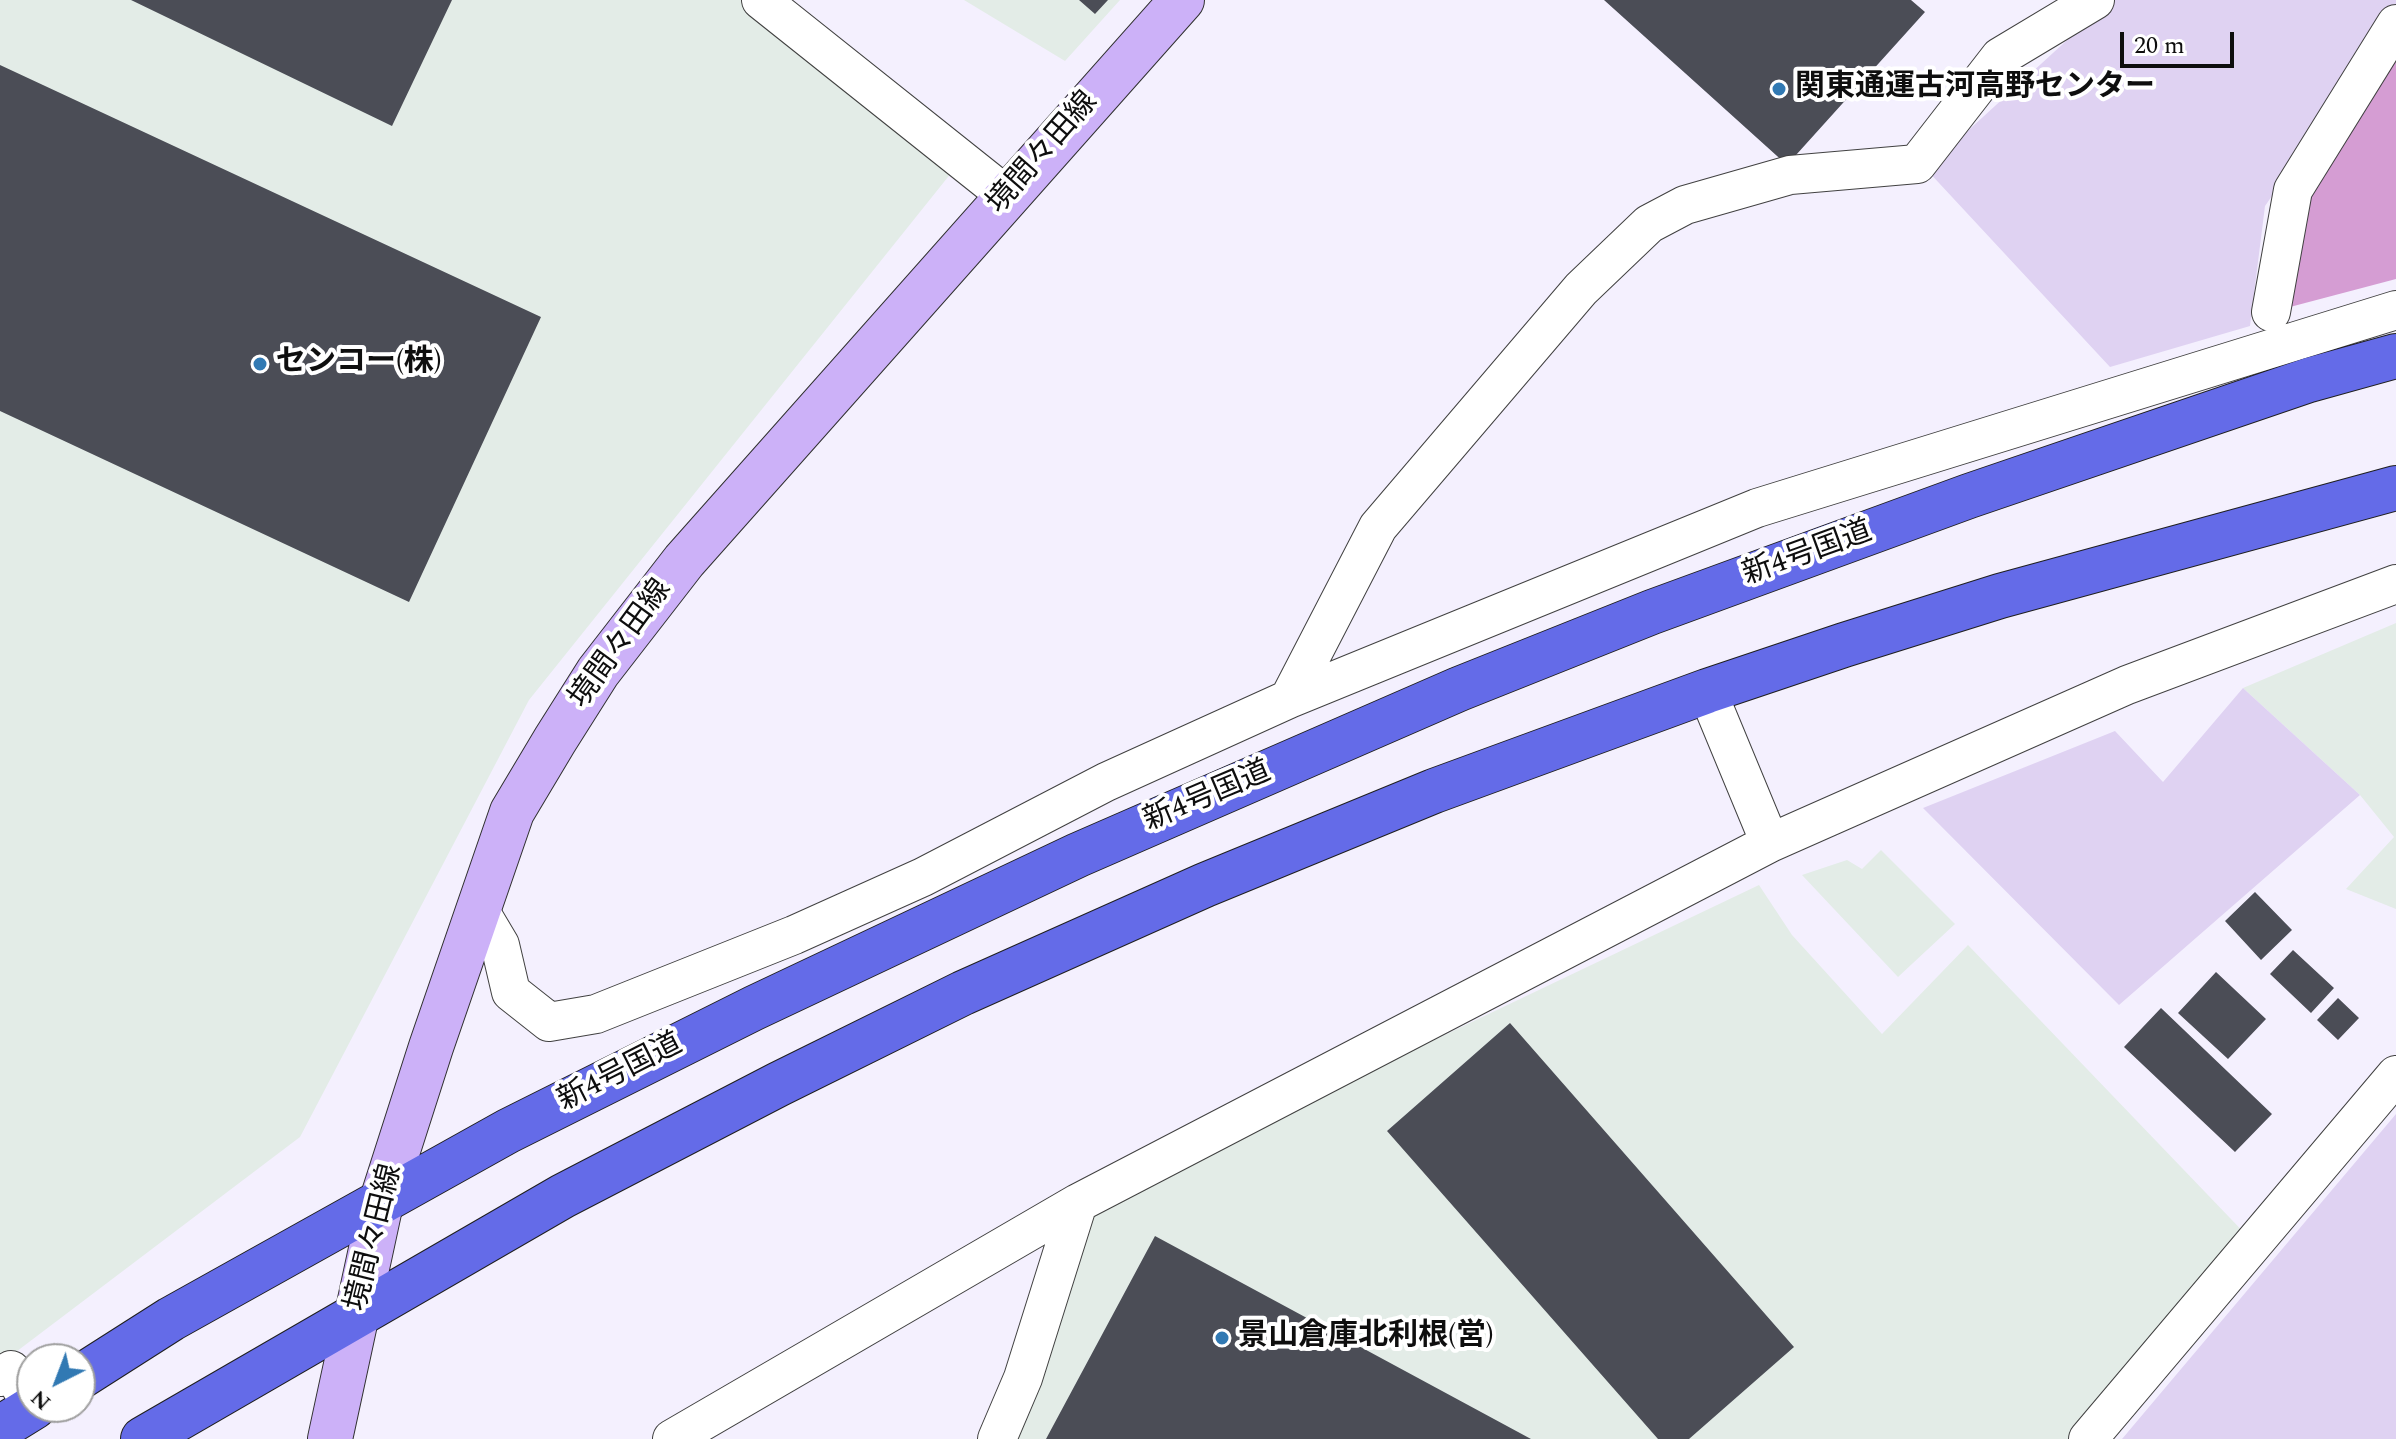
<!DOCTYPE html>
<html>
<head>
<meta charset="utf-8">
<style>
  body { margin:0 }
  #map { position:relative; width:2396px; height:1439px; overflow:hidden; background:#f4f0fe; font-family:Spectral,serif }
  canvas { display:block }
  .north { position:absolute; left:16px; top:1343px; width:80px; height:80px; box-sizing:border-box; background:#fff; border:2px solid #9f9f9f; border-radius:50%; rotate:222deg; font-size:22px; font-weight:700; line-height:32px; text-align:center; color:#0e0e0e }
  .north::after { content:''; display:block; margin:auto; width:28px; height:36px; background:#3179b3; clip-path:polygon(50% 0,100% 100%,50% 72%,0 100%) }
  .scale { position:absolute; left:2120px; top:32px; width:114px; height:36px; box-sizing:border-box; border:4px solid #0e0e0e; border-top:0; padding-left:10px; font-size:24px; line-height:28px; white-space:nowrap; color:#0e0e0e; -webkit-text-stroke:6px #fff; paint-order:stroke }
</style>
</head>
<body>
<div id="map">
<canvas width="2396" height="1439"></canvas>
<div class="north">N</div>
<div class="scale">20 m</div>
</div>
<script>
const c = document.querySelector('canvas').getContext('2d');
c.lineJoin = 'round';
function fillPath(path, color) { c.fillStyle = color; c.fill(path, 'evenodd'); }
const poly = rows => new Path2D(rows.map(r => 'M' + r).join(''));
function stroke(path, color, width, dash) { c.strokeStyle = color; c.lineWidth = width; c.lineCap = dash ? 'butt' : 'round'; c.setLineDash(dash || []); c.stroke(path); }
function label(font, color, halo, rows, align = 'center') {
  c.font = font + ' Spectral,"Noto Sans JP",serif'; c.lineWidth = 8; c.setLineDash([]); c.textBaseline = 'middle'; c.strokeStyle = halo; c.fillStyle = color; for (const [text, x, y, turn = 0] of rows) {
    c.save(); c.translate(x, y); c.rotate((+turn || 0) * Math.PI / 180); c.textAlign = isNaN(turn) ? turn : align; if (halo) c.strokeText(text, 0, 0); c.fillText(text, 0, 0); c.restore();
  }
}
const industrial = poly([
  [0,0,761,0,960,162,529,700,300,1137,0,1364],
  [964,0,1120,0,1065,61],
  [2396,623,2396,909,2346,889,2394,837,2360,795,2243,688],
  [1881,850,1955,924,1898,977,1802,875,1847,860,1862,869],
  [1759,885,1792,935,1882,1034,1968,945,2254,1243,2088,1439,997,1439,1063,1217]
]);
const farmland = poly([
  [2111,0,2396,0,2396,16,2265,206,2250,326,2110,367,1926,169],
  [2243,688,2360,795,2119,1005,1923,808,2115,731,2163,782],
  [2396,1114,2396,1439,2122,1439]
]);
const forest = poly([
  [2396,24,2396,279,2271,312,2293,190]
]);
const building = poly([
  [131,0,452,0,392,126],
  [1079,0,1108,0,1095,14],
  [1604,0,1911,0,1925,12,1787,165],
  [0,65,541,317,409,602,0,411],
  [2255,892,2292,930,2261,960,2225,921],
  [2293,950,2334,988,2311,1013,2270,974],
  [2216,972,2266,1019,2228,1059,2178,1013],
  [2338,998,2359,1018,2338,1040,2317,1020],
  [2161,1008,2272,1114,2235,1152,2124,1047],
  [1510,1023,1794,1347,1689,1439,1658,1439,1387,1131],
  [1155,1236,1531,1439,1046,1439]
]);
const street = poly([
  [761,0,1007,196],
  [2271,312,2293,190,2396,24],
  [1707,691,1770,843],
  [1289,699,1757,508,2396,310],
  [478,908,500,945,511,992,549,1022,596,1014,794,935,923,877,1106,782,1289,699,1378,527,1581,289,1649,224,1685,205,1790,175,1917,164,2000,57,2095,0],
  [0,1377,11,1370,32,1407],
  [672,1439,1078,1203,1770,843,2127,685,2396,584],
  [997,1439,1023,1378,1078,1203],
  [2088,1439,2396,1075]
]);
const secondary = poly([
  [330,1439,381,1203,431,1047,512,812,555,740,598,672,684,561,1182,0]
]);
const highway = poly([
  [80,1377,171,1319,508,1131,754,1008,1078,855,1459,689,1652,612,1969,496,2309,380,2396,356],
  [0,1428,34,1407],
  [143,1439,563,1196,779,1084,963,993,1205,885,1434,791,1707,691,1844,645,2000,596,2396,488]
]);
const markers = [
  [1779,89,8,"#3179b3"],
  [260,364,8,"#3179b3"],
  [1222,1338,8,"#3179b3"]
];
const poiNames = [
  ["関東通運古河高野センター",1795,89],
  ["センコー(株)",276,364],
  ["景山倉庫北利根(営)",1238,1338]
];
const streetNames = [
  ["境間々田線",1044,154,-49],
  ["新4号国道",1808,555,-20],
  ["境間々田線",622,645,-54],
  ["新4号国道",1208,798,-23],
  ["新4号国道",621,1074,-27],
  ["境間々田線",376,1238,-76]
];
fillPath(industrial, '#e3ece7');
fillPath(farmland, '#dfd2f2');
fillPath(forest, '#d59dd3');
fillPath(building, '#4b4d56');
stroke(street, '#414141', 40);
stroke(secondary, '#303030', 46);
stroke(highway, '#1f1f1f', 46);
stroke(street, '#fff', 38);
stroke(secondary, '#ccb1f8', 44);
stroke(highway, '#646be8', 44);
for (const [x, y, r, color] of markers) { const dot = new Path2D(); dot.arc(x, y, r, 0, 2 * Math.PI); c.fillStyle = color; c.fill(dot); stroke(dot, '#fff', 3); }
label('bold 30px', '#0e0e0e', '#fff', poiNames, 'left');
label('30px', '#0e0e0e', '#fff', streetNames);
</script>
</body>
</html>
